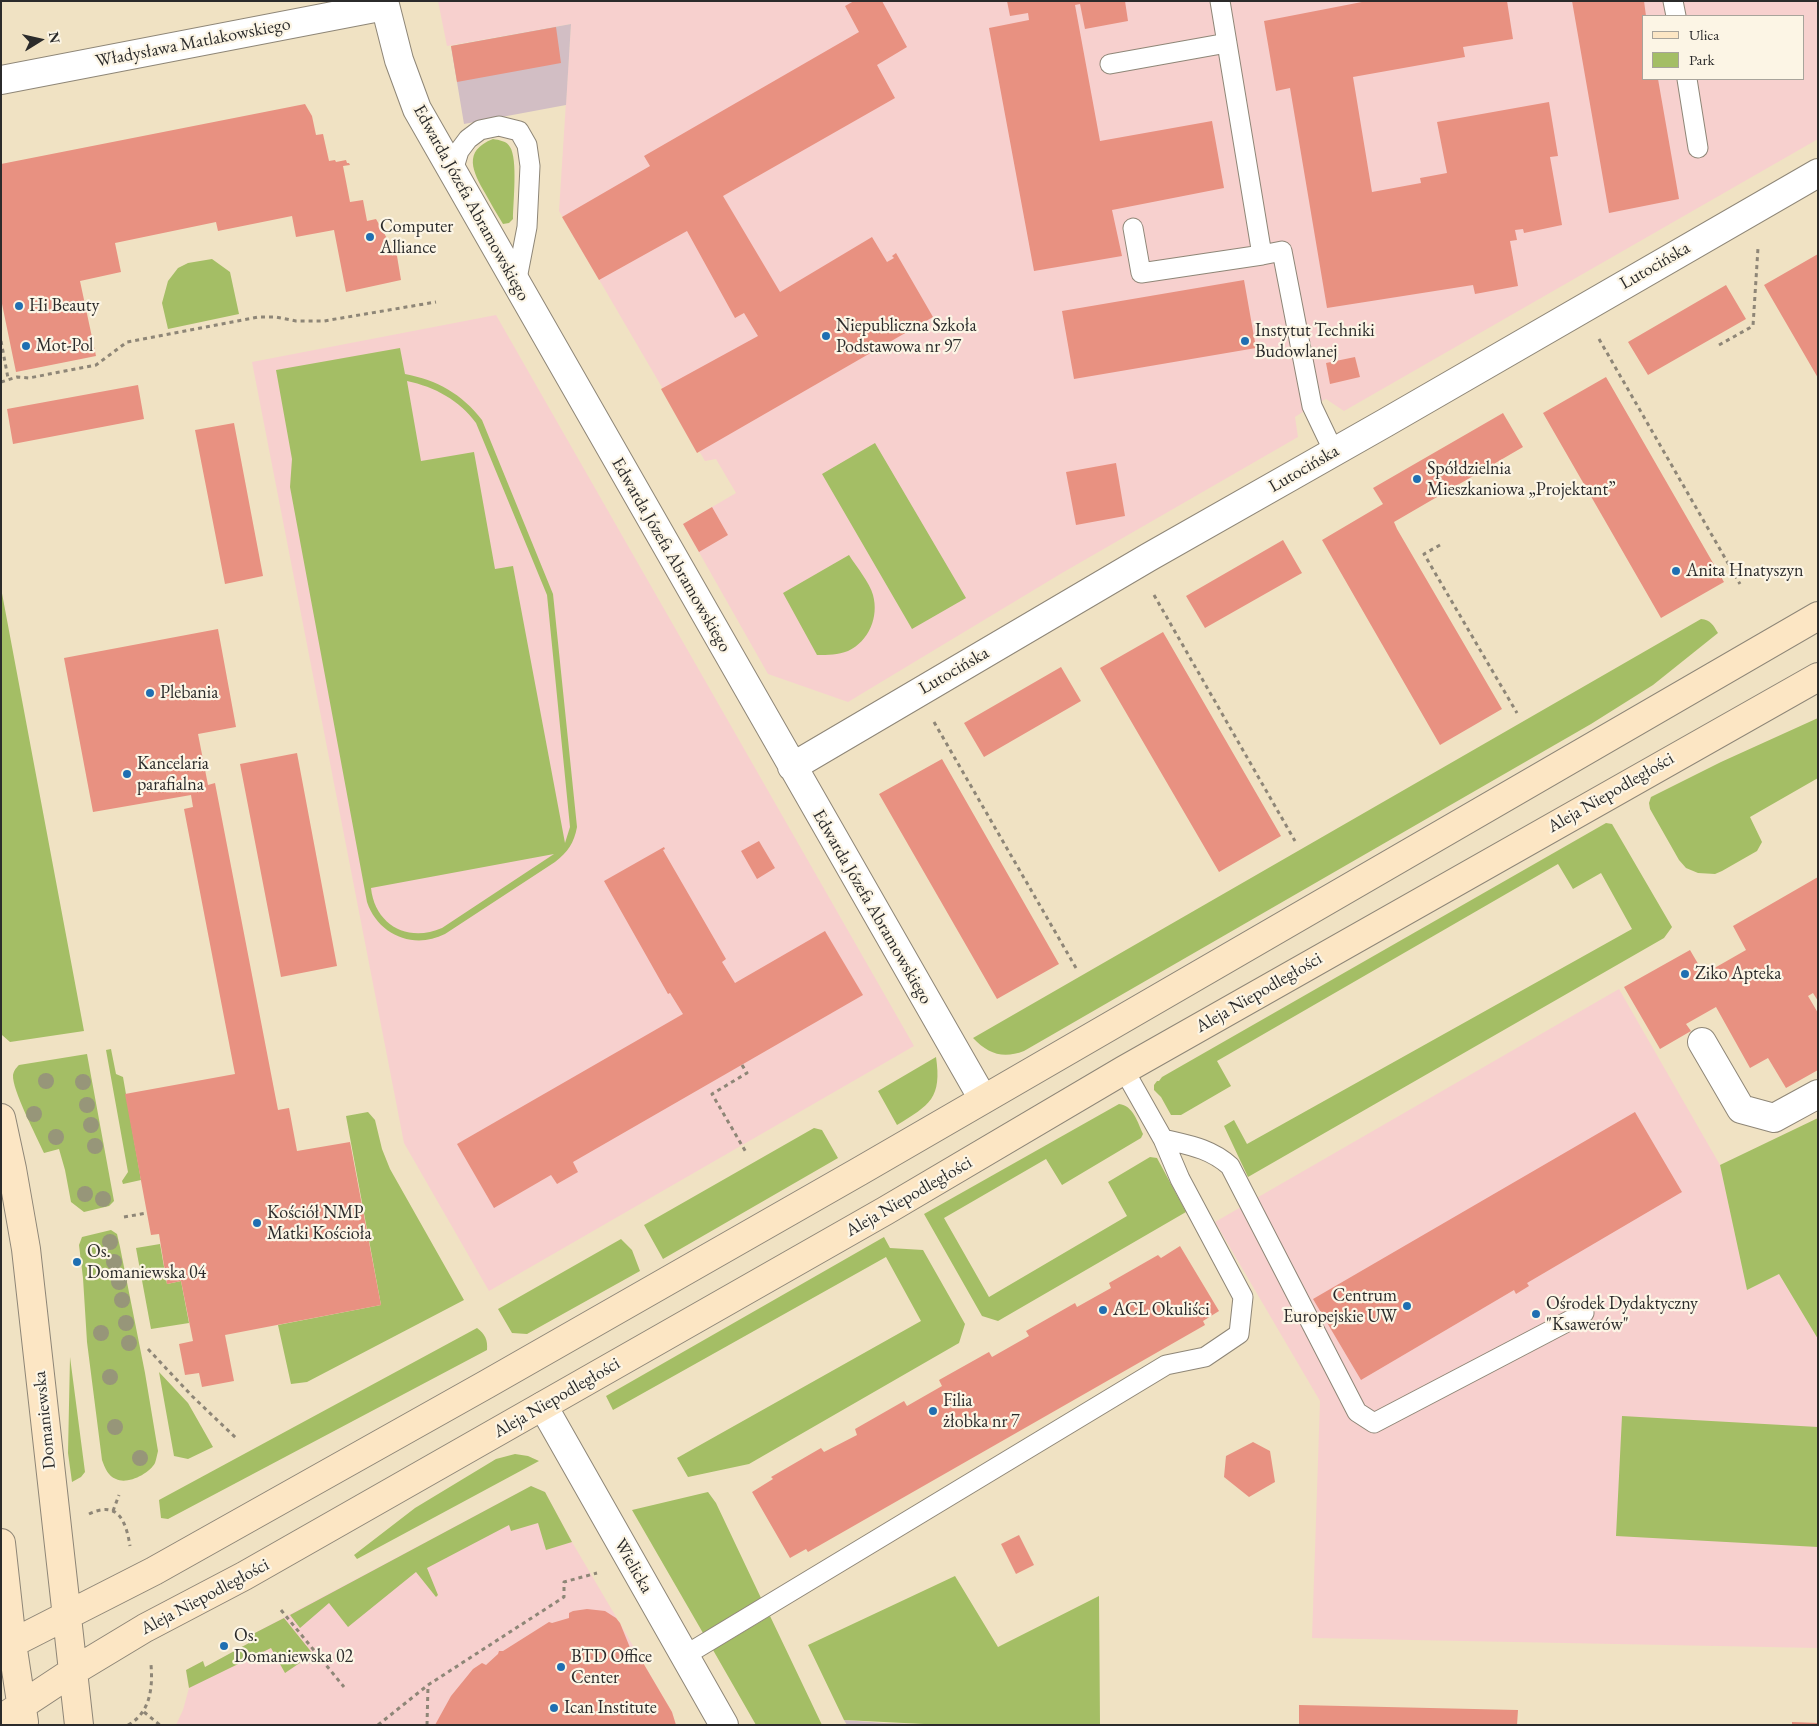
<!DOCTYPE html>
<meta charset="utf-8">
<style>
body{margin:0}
#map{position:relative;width:1819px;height:1726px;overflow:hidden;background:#f0e2c3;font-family:"EB Garamond",serif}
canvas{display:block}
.frame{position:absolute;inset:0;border:2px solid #2b2b2b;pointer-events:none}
.legend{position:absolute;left:1642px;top:15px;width:162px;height:65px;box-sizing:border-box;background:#fcf5e5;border:1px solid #a8a49b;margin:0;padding:6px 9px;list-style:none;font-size:15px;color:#2b2b2b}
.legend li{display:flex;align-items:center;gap:10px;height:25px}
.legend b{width:25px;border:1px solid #a8a49b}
.north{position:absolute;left:15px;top:15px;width:50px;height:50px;-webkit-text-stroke:4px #fcf5e5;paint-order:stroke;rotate:80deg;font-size:14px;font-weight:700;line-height:20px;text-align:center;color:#2b2b2b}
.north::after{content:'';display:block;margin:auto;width:18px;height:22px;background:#2b2b2b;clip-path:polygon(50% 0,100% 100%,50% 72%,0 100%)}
</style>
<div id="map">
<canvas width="1819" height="1726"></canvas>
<div class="frame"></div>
<ul class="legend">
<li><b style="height:6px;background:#fce6c4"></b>Ulica</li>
<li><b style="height:14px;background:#a4be65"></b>Park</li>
</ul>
<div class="north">N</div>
</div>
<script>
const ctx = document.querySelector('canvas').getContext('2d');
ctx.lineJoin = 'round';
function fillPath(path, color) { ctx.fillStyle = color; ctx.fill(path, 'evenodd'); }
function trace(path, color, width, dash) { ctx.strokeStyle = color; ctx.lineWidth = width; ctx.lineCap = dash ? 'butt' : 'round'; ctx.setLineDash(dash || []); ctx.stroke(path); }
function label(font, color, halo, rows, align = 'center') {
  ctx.font = font + ' "EB Garamond",serif'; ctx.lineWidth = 4.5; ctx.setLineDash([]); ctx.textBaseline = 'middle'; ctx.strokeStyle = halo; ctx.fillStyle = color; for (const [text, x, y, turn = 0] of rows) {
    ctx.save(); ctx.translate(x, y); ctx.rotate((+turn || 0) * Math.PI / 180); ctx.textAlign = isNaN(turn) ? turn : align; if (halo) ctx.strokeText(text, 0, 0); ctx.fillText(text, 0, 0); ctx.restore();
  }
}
fillPath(new Path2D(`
 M 438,1 L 1818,1 L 1818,139 L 1344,411 L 1326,399 L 1312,406 L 1295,417 L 1298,437 L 1062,573 L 848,702 L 768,674 L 683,524 L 736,493 L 716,459 L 705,461 L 559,211 L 571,24 L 447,46 ZM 1643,16 L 1803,16 L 1803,79 L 1643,79 Z
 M 496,315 L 914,1046 L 489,1291 L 404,1143 L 252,362 Z
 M 1619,989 L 1720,1165 L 1747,1290 L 1779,1274 L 1818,1339 L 1818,1648 L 1312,1638 L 1320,1401 L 1215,1222 Z
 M 531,1486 L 545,1492 L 572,1542 L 672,1712 L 676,1725 L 176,1725 L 183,1710 L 189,1688 L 186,1670 L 203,1661 L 205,1667 L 249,1643 L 247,1637 Z`), '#f7d0ce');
fillPath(new Path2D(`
 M 571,24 L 566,105 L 464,124 L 451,46 Z
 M 844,1720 L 883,1723 L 944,1725 L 847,1725 Z`), '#d2bec4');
fillPath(new Path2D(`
 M 493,139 C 499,140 507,141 510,147 C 518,159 513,203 513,219 L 509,223 L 503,224 C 497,214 491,204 485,193 C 473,172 462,151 493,139 Z
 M 212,259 L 230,272 L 239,314 L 168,329 L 162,303 L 168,281 L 178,268 L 188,263 Z
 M 400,348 L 405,374 C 437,380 462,394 482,420 L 553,594 L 577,827 C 574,843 568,852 555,862 L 445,934 C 414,950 378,935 367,902 L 290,487 L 292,459 L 276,370 ZM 407,381 C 435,387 459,400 476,423 L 547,595 L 570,827 L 565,843 L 513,566 L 495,569 L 474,452 L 421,461 ZM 554,854 L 442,928 C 408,943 375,925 371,888 Z
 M 875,443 L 966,598 L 912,629 L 822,474 Z
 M 849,555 C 856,566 870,583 873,595 C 879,617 869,641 848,651 C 838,655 828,655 817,655 L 783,593 Z
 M 1,588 L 84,1031 L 10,1042 L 2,1035 L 1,1030 Z
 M 1701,619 C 1711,620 1713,625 1718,633 L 1653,685 L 1591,724 L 1024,1051 C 1003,1059 988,1054 973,1038 Z
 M 1818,718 L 1818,778 L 1750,817 L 1762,842 L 1757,851 L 1722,871 L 1715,874 L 1698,873 L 1686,868 L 1679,860 L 1650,809 L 1649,803 L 1651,797 L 1721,762 Z
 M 1606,823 L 1612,824 L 1672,927 L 1664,938 L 1248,1177 L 1224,1126 L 1234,1120 L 1247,1144 L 1632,929 L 1601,873 L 1573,889 L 1558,864 L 1217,1061 L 1231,1086 L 1181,1115 L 1171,1115 L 1161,1097 L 1154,1090 L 1154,1085 L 1157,1081 L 1159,1081 L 1162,1077 Z
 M 111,1049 L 116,1074 L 123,1077 L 141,1180 L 123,1184 L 122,1181 L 128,1172 L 106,1050 Z
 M 87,1054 L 114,1201 L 109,1206 L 84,1212 L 71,1202 L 65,1170 L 59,1149 L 44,1153 C 37,1137 12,1090 13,1075 C 14,1070 16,1068 19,1065 Z
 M 936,1057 C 942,1098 930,1105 897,1125 L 878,1091 Z
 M 1119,1104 C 1133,1105 1138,1123 1143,1134 L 1141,1138 L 1062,1185 L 1046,1159 L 944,1218 L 989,1297 L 1127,1216 L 1108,1182 L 1150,1157 L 1157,1158 L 1186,1212 L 998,1321 L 982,1316 L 924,1214 Z
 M 368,1112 L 375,1120 L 382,1149 L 390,1169 L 464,1300 L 307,1382 L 291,1384 L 278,1325 L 381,1305 L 346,1116 Z
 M 1818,1118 L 1818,1339 L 1779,1274 L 1747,1290 L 1720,1165 Z
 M 814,1128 L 822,1130 L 838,1158 L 663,1259 L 644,1225 Z
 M 111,1230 L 117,1234 L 120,1247 L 145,1373 L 158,1451 C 157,1455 156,1460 155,1463 C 149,1474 127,1485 116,1479 C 108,1476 105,1468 102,1460 L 87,1342 L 83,1278 L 79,1245 L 82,1237 Z
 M 884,1237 L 890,1248 L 923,1250 L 965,1324 L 959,1343 L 749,1464 L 688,1477 L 677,1458 L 921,1321 L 886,1257 L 613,1410 L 606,1396 Z
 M 621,1239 L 632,1250 L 640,1271 L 527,1334 L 512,1333 L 498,1309 Z
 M 160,1244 L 167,1284 L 181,1281 L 189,1323 L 151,1329 L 136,1248 Z
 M 477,1328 C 485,1334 488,1340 487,1350 L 168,1519 L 161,1518 L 159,1500 Z
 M 70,1357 L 85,1472 L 81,1477 L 72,1482 L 68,1453 Z
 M 159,1372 L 188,1403 L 213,1447 L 188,1459 L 174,1456 Z
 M 1622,1416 L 1818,1427 L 1818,1547 L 1616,1536 Z
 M 515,1454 L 528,1456 L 539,1461 L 357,1559 L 354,1555 L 415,1508 L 496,1459 Z
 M 531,1486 L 545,1492 L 572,1542 L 546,1550 L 538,1523 L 511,1531 L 509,1525 L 427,1568 L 438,1595 L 436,1597 L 416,1572 L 348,1627 L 329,1603 L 300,1628 L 290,1615 Z
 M 708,1492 L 716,1503 L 761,1598 L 703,1633 L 632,1510 Z
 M 955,1576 L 998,1647 L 1099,1596 L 1100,1725 L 944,1725 L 844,1720 L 808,1645 Z
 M 770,1616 L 822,1725 L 756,1725 L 713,1650 Z
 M 284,1618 L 313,1654 L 285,1673 L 271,1648 L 189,1688 L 186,1670 L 203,1661 L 205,1667 L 249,1643 L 247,1637 Z`), '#a4be65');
fillPath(new Path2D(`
 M 854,1 L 882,1 L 907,47 L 877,65 L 895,98 L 723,196 L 780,292 L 872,237 L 887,262 L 894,258 L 892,256 L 896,253 L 933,317 L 697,453 L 661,389 L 758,336 L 744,313 L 735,318 L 687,231 L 599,280 L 562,217 L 650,166 L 644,156 L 859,32 L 845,6 Z
 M 1007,1 L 1125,1 L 1128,21 L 1085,29 L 1080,4 L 1075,5 L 1100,141 L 1212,121 L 1224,188 L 1112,210 L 1122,256 L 1034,271 L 989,28 L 1029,20 L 1028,13 L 1010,16 Z
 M 1367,1 L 1507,1 L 1513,39 L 1463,47 L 1465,57 L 1353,77 L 1372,192 L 1421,183 L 1420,178 L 1447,173 L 1437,122 L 1549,102 L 1558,156 L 1550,157 L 1562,225 L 1524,233 L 1523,229 L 1515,230 L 1517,240 L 1510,241 L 1518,286 L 1475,294 L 1473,285 L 1327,308 L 1290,88 L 1276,91 L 1264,21 Z
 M 1572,1 L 1644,1 L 1646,16 L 1643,16 L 1643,79 L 1658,79 L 1679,199 L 1609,213 Z
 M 556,27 L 561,63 L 457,82 L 451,46 Z
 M 305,104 L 312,116 L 316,135 L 323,134 L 329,161 L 335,160 L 336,162 L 346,160 L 347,163 L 349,163 L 350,165 L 343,166 L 350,202 L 363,200 L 367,221 L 376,219 L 397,256 L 401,280 L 346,292 L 334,230 L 296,237 L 292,216 L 218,231 L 216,222 L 115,243 L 121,272 L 80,281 L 96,356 L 16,372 L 1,299 L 1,164 Z
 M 1818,254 L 1818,378 L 1764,285 Z
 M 1244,280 L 1256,348 L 1074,379 L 1062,311 Z
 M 1726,285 L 1746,319 L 1648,375 L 1628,342 Z
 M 1355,357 L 1360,377 L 1330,384 L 1326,363 Z
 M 1606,377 L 1724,582 L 1661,618 L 1543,413 Z
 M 138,385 L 144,419 L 13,444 L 7,409 Z
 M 1503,413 L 1523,447 L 1394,522 L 1397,529 L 1502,709 L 1440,745 L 1322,540 L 1383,504 L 1373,488 Z
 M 234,423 L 263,576 L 225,584 L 195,430 Z
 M 1116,463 L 1125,516 L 1076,525 L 1066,472 Z
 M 712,507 L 728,535 L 699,552 L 683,524 Z
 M 1283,540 L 1302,573 L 1205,628 L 1186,596 Z
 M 218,629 L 236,727 L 198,734 L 208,785 L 215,783 L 278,1110 L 289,1108 L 297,1151 L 350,1142 L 381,1305 L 225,1335 L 234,1381 L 202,1387 L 199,1373 L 185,1375 L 179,1344 L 193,1341 L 181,1281 L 167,1284 L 159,1234 L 151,1235 L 125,1094 L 235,1074 L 184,809 L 193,807 L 191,795 L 93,812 L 64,658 Z
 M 1163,632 L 1281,836 L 1219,872 L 1100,668 Z
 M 1061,667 L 1081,701 L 984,757 L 964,723 Z
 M 297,753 L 337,966 L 281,977 L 240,764 Z
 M 942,759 L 1059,964 L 997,999 L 879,794 Z
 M 759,841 L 775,868 L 757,879 L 741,851 Z
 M 664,847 L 665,849 L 663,850 L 726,959 L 722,962 L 735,983 L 825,931 L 863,995 L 573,1162 L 578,1172 L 557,1184 L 551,1175 L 494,1208 L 457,1144 L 683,1014 L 670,993 L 668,994 L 604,881 Z
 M 1818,877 L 1818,1001 L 1813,993 L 1808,996 L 1818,1013 L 1818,1070 L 1786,1088 L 1768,1058 L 1750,1068 L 1716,1007 L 1686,1024 L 1691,1031 L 1660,1049 L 1624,987 L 1690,950 L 1704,974 L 1746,950 L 1733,926 Z
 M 1635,1112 L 1682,1192 L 1527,1283 L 1529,1286 L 1516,1294 L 1514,1290 L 1361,1380 L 1313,1299 Z
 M 1180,1246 L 1219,1311 L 1203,1321 L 1205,1325 L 808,1552 L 806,1549 L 790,1558 L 752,1492 L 773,1479 L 771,1477 L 821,1448 L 824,1452 L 857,1435 L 855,1429 L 904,1401 L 907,1406 L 942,1386 L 939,1380 L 989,1352 L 992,1357 L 1029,1336 L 1026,1331 L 1075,1303 L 1077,1307 L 1111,1288 L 1109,1283 L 1158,1255 L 1161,1258 Z
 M 1253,1442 L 1270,1451 L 1275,1482 L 1249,1497 L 1224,1477 L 1226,1456 Z
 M 1019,1535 L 1034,1565 L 1016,1574 L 1001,1544 Z
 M 587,1609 L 605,1611 L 616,1618 L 620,1623 L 633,1655 L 638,1663 L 642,1661 L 672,1712 L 676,1725 L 435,1725 L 451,1696 L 473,1669 L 482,1663 L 486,1665 L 498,1654 L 499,1651 L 503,1651 L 549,1622 L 552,1623 L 569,1618 L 569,1613 L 573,1611 Z
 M 1299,1705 L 1518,1710 L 1517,1725 L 1299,1725 Z
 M 1792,1722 L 1818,1723 L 1818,1725 L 1792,1725 Z`), '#e89181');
const lane = new Path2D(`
 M 1220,1 L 1262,255 L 1282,251 L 1312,406 L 1334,452
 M 1673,1 L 1676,16
 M 1110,64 L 1227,43
 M 1687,79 L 1698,148
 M 452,174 L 459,151 L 468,139 L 480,130 L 499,126 L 519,131 L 527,145 L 530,166 L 527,227 L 516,284
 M 1133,228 L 1141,273 L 1262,255
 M 1163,1139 C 1188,1145 1210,1148 1230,1166 L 1357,1412 L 1374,1423 L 1584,1313
 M 684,1656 L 1166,1365 L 1205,1357 L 1239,1334 L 1243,1297 L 1180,1179 L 1163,1139 L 1124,1070`);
const street = new Path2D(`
 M 384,1 L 399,60 L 417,109 L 983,1099
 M 1,80 L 385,6
 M 792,767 L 1149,557 L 1385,423 L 1818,173
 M 1702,1042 L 1741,1109 L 1774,1118 L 1818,1094
 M 543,1406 L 724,1725`);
const secondary = new Path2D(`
 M 1,1118 L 12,1169 L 26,1249 L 79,1725
 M 1,1543 L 12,1643 L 24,1722
 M 1,1649 L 154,1571 L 487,1384 L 860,1171 L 1818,616
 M 1,1719 L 72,1672 L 145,1628 L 244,1576 L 885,1211 L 1124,1070 L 1818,677`);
trace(lane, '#8e8677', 21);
trace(street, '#8e8677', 30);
trace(secondary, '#8e8677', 30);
trace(new Path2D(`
 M 1599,339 L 1740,584
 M 1,341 L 8,378
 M 1719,345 L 1753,326 L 1758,248
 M 1,382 L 17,377 L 29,378 L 96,365 L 127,342 L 258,317 L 276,317 L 296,321 L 324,321 L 436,302
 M 1440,545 L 1424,554 L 1517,713
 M 1154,595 L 1295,841
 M 934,722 L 1076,968
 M 742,1065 L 747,1073 L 712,1094 L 747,1154
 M 124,1217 L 147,1213
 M 148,1349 L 192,1396 L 237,1439
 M 113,1511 L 119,1495
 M 89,1514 C 118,1500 126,1521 130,1546
 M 281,1610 L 344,1687
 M 144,1712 L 160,1725
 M 128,1725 C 150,1713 153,1688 151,1665
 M 378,1725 L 428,1685 L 564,1597 L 564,1582 L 597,1573
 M 427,1725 L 428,1686`), '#8e8677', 3, [4, 4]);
trace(lane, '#fff', 19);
trace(street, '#fff', 28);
trace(secondary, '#fce6c4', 28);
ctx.fillStyle = '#979679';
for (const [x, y] of [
 [46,1081],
 [83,1082],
 [87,1105],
 [34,1114],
 [91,1125],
 [56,1137],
 [95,1146],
 [85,1194],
 [103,1199],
 [110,1242],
 [114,1262],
 [119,1282],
 [122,1300],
 [126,1323],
 [101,1333],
 [129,1343],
 [110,1377],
 [115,1427],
 [140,1458]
]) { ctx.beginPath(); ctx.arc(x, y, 8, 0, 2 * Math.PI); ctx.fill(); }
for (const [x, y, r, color] of [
 [370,237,5,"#1f6fb2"],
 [19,306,5,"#1f6fb2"],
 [826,336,5,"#1f6fb2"],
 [1245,341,5,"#1f6fb2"],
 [26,346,5,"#1f6fb2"],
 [1417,479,5,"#1f6fb2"],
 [1676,571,5,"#1f6fb2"],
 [150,693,5,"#1f6fb2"],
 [127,774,5,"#1f6fb2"],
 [1685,974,5,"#1f6fb2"],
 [257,1223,5,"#1f6fb2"],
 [77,1262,5,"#1f6fb2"],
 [1407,1306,5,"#1f6fb2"],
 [1103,1310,5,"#1f6fb2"],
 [1536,1314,5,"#1f6fb2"],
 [933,1411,5,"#1f6fb2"],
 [224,1646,5,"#1f6fb2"],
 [561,1667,5,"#1f6fb2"],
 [554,1708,5,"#1f6fb2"]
]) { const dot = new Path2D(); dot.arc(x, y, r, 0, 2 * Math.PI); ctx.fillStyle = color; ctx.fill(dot); trace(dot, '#fcf5e5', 2); }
label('18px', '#2b2b2b', '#fcf5e5', [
 ["Władysława Matlakowskiego",193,43,-11],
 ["Edwarda Józefa Abramowskiego",471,203,61],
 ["Lutocińska",1655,266,-30],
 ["Lutocińska",1304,469,-30],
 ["Edwarda Józefa Abramowskiego",671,555,60],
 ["Lutocińska",954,671,-30],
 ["Aleja Niepodległości",1611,793,-30],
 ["Edwarda Józefa Abramowskiego",872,907,60],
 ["Aleja Niepodległości",1259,993,-30],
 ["Aleja Niepodległości",909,1197,-30],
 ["Aleja Niepodległości",557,1398,-30],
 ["Domaniewska",45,1420,-96],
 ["Wielicka",633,1566,60],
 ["Aleja Niepodległości",205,1597,-28]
]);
label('18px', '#2b2b2b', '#fcf5e5', [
 ["Computer",380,227],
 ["Alliance",380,248],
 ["Hi Beauty",29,306],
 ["Niepubliczna Szkoła",836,326],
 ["Podstawowa nr 97",836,347],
 ["Instytut Techniki",1255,331],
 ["Budowlanej",1255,352],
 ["Mot-Pol",36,346],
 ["Spółdzielnia",1427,469],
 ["Mieszkaniowa „Projektant”",1427,490],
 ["Anita Hnatyszyn",1686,571],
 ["Plebania",160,693],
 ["Kancelaria",137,764],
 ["parafialna",137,785],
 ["Ziko Apteka",1695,974],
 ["Kościół NMP",267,1213],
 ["Matki Kościoła",267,1234],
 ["Os.",87,1252],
 ["Domaniewska 04",87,1273],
 ["Centrum",1397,1296,"right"],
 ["Europejskie UW",1397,1317,"right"],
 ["Ośrodek Dydaktyczny",1546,1304],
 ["\"Ksawerów\"",1546,1325],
 ["ACL Okuliści",1113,1310],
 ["Filia",943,1401],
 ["żłobka nr 7",943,1422],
 ["Os.",234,1636],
 ["Domaniewska 02",234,1657],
 ["BTD Office",571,1657],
 ["Center",571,1678],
 ["Ican Institute",564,1708]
], 'left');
</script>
